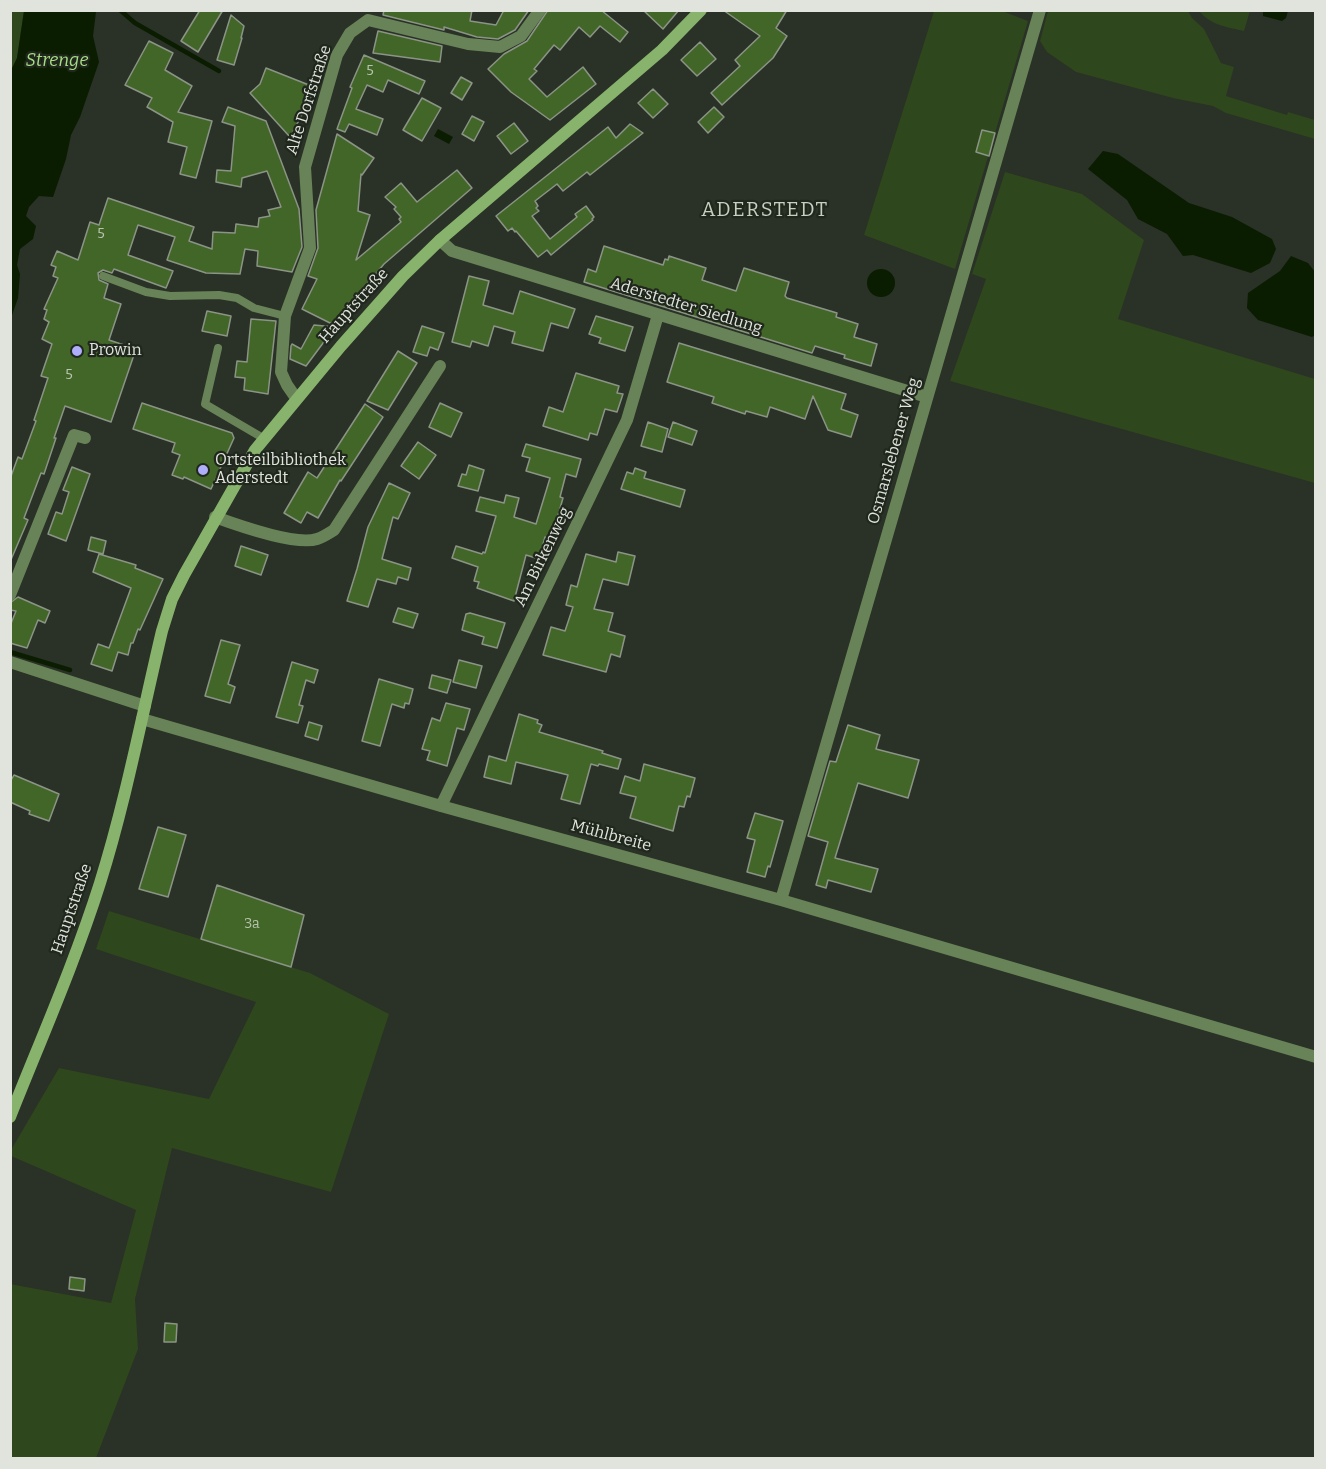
<!DOCTYPE html>
<meta charset="utf-8">
<style>
body{margin:0}
#map{position:relative;width:1326px;height:1469px;overflow:hidden;background:#2a3126;font-family:Bitter,serif}
canvas{display:block}
.frame{position:absolute;inset:0;border:12px solid #e0e4dd;pointer-events:none}
</style>
<div id="map">
<canvas width="1326" height="1469"></canvas>
<div class="frame"></div>
</div>
<script>
const ctx = document.querySelector('canvas').getContext('2d');
ctx.lineJoin = 'round';
function fillPath(path, color) { ctx.fillStyle = color; ctx.fill(path, 'evenodd'); }
function trace(path, color, width, dash) { ctx.strokeStyle = color; ctx.lineWidth = width; ctx.lineCap = dash ? 'butt' : 'round'; ctx.setLineDash(dash || []); ctx.stroke(path); }
function label(font, color, halo, rows, align = 'center') {
  ctx.font = font + ' Bitter,serif'; ctx.lineWidth = 4.5; ctx.setLineDash([]); ctx.textBaseline = 'middle'; ctx.strokeStyle = halo; ctx.fillStyle = color; for (const [text, x, y, turn = 0] of rows) {
    ctx.save(); ctx.translate(x, y); ctx.rotate((+turn || 0) * Math.PI / 180); ctx.textAlign = isNaN(turn) ? turn : align; if (halo) ctx.strokeText(text, 0, 0); ctx.fillText(text, 0, 0); ctx.restore();
  }
}
fillPath(new Path2D(`
 M 11,11 L 24,11 L 17,58 L 11,72 Z
 M 934,11 L 1002,11 L 1028,21 L 955,269 L 864,235 Z
 M 1048,11 L 1188,11 L 1192,18 L 1204,29 L 1221,63 L 1234,67 L 1226,96 L 1287,115 L 1288,112 L 1315,120 L 1315,139 L 1226,113 L 1213,106 L 1173,98 L 1076,72 L 1047,52 L 1040,41 Z
 M 1199,11 L 1250,11 L 1244,31 C 1226,27 1211,25 1199,11 Z
 M 1005,172 L 1082,194 L 1144,240 L 1118,319 L 1315,379 L 1315,483 L 950,381 L 986,279 L 972,274 Z
 M 109,911 L 310,973 L 389,1014 L 331,1192 L 172,1148 L 135,1299 L 138,1349 L 96,1458 L 11,1458 L 10,1284 L 111,1303 L 136,1210 L 11,1156 L 11,1150 L 59,1068 L 209,1099 L 256,1002 L 96,949 Z`), '#2e471d');
fillPath(new Path2D(`
 M 24,11 L 98,11 L 96,12 L 93,36 L 99,62 L 80,117 L 71,135 L 66,159 L 53,197 L 39,196 L 29,207 L 26,216 L 36,226 L 33,239 L 20,249 L 17,265 L 20,274 L 18,298 L 11,318 L 10,72 L 17,58 Z
 M 1263,11 L 1263,10 L 1288,11 L 1286,18 L 1282,21 L 1263,16 Z
 M 438,129 L 453,137 L 449,144 L 434,136 Z
 M 1103,151 L 1118,154 L 1189,203 L 1232,217 L 1272,239 L 1276,249 L 1270,263 L 1251,273 L 1193,255 L 1183,256 L 1167,234 L 1138,219 L 1127,200 L 1088,169 Z
 M 1291,256 L 1308,263 L 1315,272 L 1315,335 L 1312,337 L 1258,320 L 1247,308 L 1248,293 L 1280,271 Z
 M867 283a14 14 0 1 1 28 0a14 14 0 1 1-28 0Z`), '#0b1d00');
trace(new Path2D(`
 M 120,10 L 135,23 L 219,71
 M 10,652 L 70,670`), '#0b1d00', 4.5);
const building = new Path2D(`
 M 200,10 L 223,10 L 198,52 L 181,41 Z
 M 384,10 L 472,10 L 470,21 L 496,25 L 504,10 L 529,10 L 515,30 L 498,39 L 477,37 L 444,27 L 444,30 L 383,15 Z
 M 548,10 L 601,10 L 628,32 L 620,42 L 600,26 L 590,37 L 579,27 L 560,50 L 554,45 L 534,69 L 537,71 L 529,79 L 547,97 L 583,67 L 596,84 L 550,120 L 511,92 L 488,69 L 504,54 L 527,41 Z
 M 643,10 L 679,10 L 663,29 Z
 M 723,10 L 787,10 L 776,28 L 787,36 L 773,58 L 722,105 L 711,93 L 740,66 L 735,60 L 760,36 Z
 M 231,15 L 244,26 L 241,38 L 242,38 L 234,65 L 217,60 Z
 M 378,31 L 442,46 L 440,62 L 373,53 Z
 M 149,41 L 173,53 L 165,70 L 192,86 L 178,112 L 212,121 L 196,178 L 180,174 L 187,147 L 168,142 L 173,122 L 147,107 L 152,98 L 125,85 Z
 M 700,42 L 716,59 L 697,76 L 681,60 Z
 M 364,55 L 425,81 L 419,94 L 388,80 L 383,92 L 367,85 L 356,109 L 383,119 L 377,135 L 349,124 L 345,132 L 337,129 L 352,88 L 350,87 Z
 M 266,68 L 314,87 L 309,102 L 290,137 L 250,93 L 260,84 Z
 M 461,77 L 472,83 L 462,100 L 451,93 Z
 M 653,89 L 668,104 L 653,118 L 638,103 Z
 M 422,98 L 441,108 L 422,141 L 403,130 Z
 M 228,107 L 266,121 L 299,209 L 302,247 L 292,272 L 257,266 L 258,251 L 245,249 L 240,274 L 206,273 L 167,260 L 175,237 L 138,225 L 128,255 L 173,271 L 166,288 L 114,269 L 112,273 L 103,270 L 98,273 L 99,280 L 108,284 L 104,298 L 121,304 L 109,340 L 136,349 L 111,422 L 65,406 L 54,438 L 56,438 L 44,474 L 41,473 L 24,518 L 28,520 L 10,562 L 10,479 L 18,457 L 22,459 L 36,421 L 34,420 L 48,378 L 41,376 L 52,344 L 42,339 L 49,322 L 44,319 L 47,310 L 44,309 L 58,278 L 53,276 L 56,267 L 51,265 L 57,251 L 78,260 L 90,222 L 99,225 L 108,198 L 194,227 L 189,241 L 212,249 L 213,232 L 235,233 L 236,224 L 258,227 L 259,218 L 270,216 L 268,210 L 281,207 L 267,171 L 242,178 L 241,187 L 216,182 L 217,170 L 231,171 L 235,126 L 222,122 Z
 M 714,107 L 724,117 L 708,133 L 698,122 Z
 M 472,116 L 484,122 L 474,141 L 462,134 Z
 M 514,123 L 528,141 L 511,154 L 497,136 Z
 M 630,124 L 643,133 L 590,175 L 587,172 L 563,191 L 557,184 L 535,201 L 538,206 L 536,208 L 539,211 L 532,216 L 550,239 L 577,217 L 575,214 L 586,206 L 594,217 L 592,219 L 593,220 L 551,255 L 547,250 L 538,257 L 516,231 L 515,232 L 512,228 L 508,231 L 496,216 L 608,127 L 616,138 Z
 M 982,130 L 995,133 L 989,156 L 976,152 Z
 M 337,134 L 374,158 L 362,175 L 361,174 L 358,211 L 370,215 L 356,260 L 401,222 L 399,219 L 401,217 L 394,209 L 396,207 L 385,197 L 401,183 L 417,202 L 457,170 L 472,188 L 384,264 L 359,294 L 336,326 L 302,309 L 317,279 L 308,276 L 318,248 L 316,210 Z
 M 604,246 L 663,265 L 665,259 L 668,260 L 669,256 L 706,268 L 702,280 L 736,291 L 744,268 L 789,282 L 785,296 L 787,298 L 837,313 L 836,317 L 858,324 L 854,337 L 877,344 L 871,366 L 844,358 L 845,355 L 815,346 L 812,353 L 584,282 L 588,269 L 596,272 Z
 M 469,276 L 489,281 L 483,305 L 513,314 L 520,291 L 575,309 L 568,328 L 551,323 L 543,351 L 512,343 L 515,332 L 494,326 L 488,346 L 472,341 L 470,347 L 452,342 Z
 M 207,311 L 231,316 L 227,336 L 202,331 Z
 M 596,316 L 633,327 L 625,351 L 599,343 L 601,338 L 589,334 Z
 M 251,319 L 276,321 L 268,394 L 244,390 L 245,378 L 235,377 L 237,361 L 247,362 Z
 M 314,325 L 335,327 L 306,366 L 290,359 L 291,346 L 292,344 L 301,349 Z
 M 422,326 L 444,333 L 438,350 L 430,347 L 427,356 L 413,352 Z
 M 679,343 L 846,394 L 841,409 L 858,415 L 851,437 L 828,430 L 813,396 L 805,419 L 770,407 L 767,417 L 746,411 L 745,414 L 712,403 L 714,397 L 667,382 Z
 M 398,351 L 417,363 L 388,410 L 367,401 Z
 M 576,373 L 619,386 L 617,393 L 623,394 L 617,412 L 605,409 L 597,435 L 590,433 L 588,440 L 543,426 L 549,407 L 563,412 Z
 M 142,403 L 232,433 L 234,438 L 211,489 L 184,477 L 183,479 L 172,475 L 180,455 L 172,452 L 175,443 L 133,429 Z
 M 440,403 L 462,413 L 451,437 L 429,427 Z
 M 365,404 L 383,417 L 341,481 L 340,480 L 318,518 L 307,512 L 301,523 L 284,513 L 308,472 L 317,478 Z
 M 648,422 L 668,429 L 662,452 L 641,446 Z
 M 673,422 L 697,431 L 692,445 L 668,437 Z
 M 418,442 L 436,455 L 419,479 L 401,466 Z
 M 526,444 L 581,459 L 576,477 L 566,474 L 560,497 L 563,498 L 555,526 L 561,528 L 557,541 L 545,537 L 539,559 L 526,555 L 514,601 L 477,588 L 479,582 L 474,581 L 478,567 L 452,558 L 456,546 L 482,554 L 483,552 L 485,553 L 496,516 L 476,511 L 480,497 L 504,503 L 506,495 L 519,498 L 514,517 L 536,524 L 550,478 L 526,471 L 530,458 L 522,456 Z
 M 469,465 L 484,470 L 478,491 L 458,486 L 462,474 L 466,475 Z
 M 72,467 L 90,474 L 66,541 L 48,534 L 56,512 L 62,514 L 69,492 L 63,490 Z
 M 635,468 L 646,472 L 644,478 L 685,490 L 680,507 L 621,489 L 627,472 L 633,474 Z
 M 389,483 L 410,493 L 398,519 L 393,517 L 382,559 L 411,568 L 408,580 L 398,577 L 396,584 L 377,579 L 368,607 L 347,601 L 357,569 L 368,527 Z
 M 91,537 L 106,541 L 103,554 L 88,550 Z
 M 241,546 L 268,555 L 261,575 L 235,566 Z
 M 618,552 L 635,556 L 628,585 L 603,579 L 594,609 L 613,613 L 608,631 L 625,636 L 620,657 L 611,654 L 606,672 L 543,655 L 551,627 L 565,631 L 573,607 L 566,605 L 571,585 L 577,587 L 586,554 L 616,562 Z
 M 99,554 L 136,565 L 135,568 L 163,579 L 140,630 L 138,629 L 133,643 L 131,643 L 128,655 L 118,652 L 112,671 L 91,664 L 98,644 L 109,648 L 131,588 L 93,572 Z
 M 18,597 L 50,611 L 45,623 L 38,620 L 27,648 L 10,643 L 10,626 L 16,611 L 10,610 L 10,603 Z
 M 398,608 L 418,614 L 413,628 L 393,622 Z
 M 470,613 L 505,623 L 497,648 L 482,644 L 484,637 L 462,630 L 466,614 Z
 M 221,640 L 240,645 L 228,684 L 235,687 L 230,703 L 205,696 Z
 M 459,660 L 482,666 L 476,688 L 453,682 Z
 M 292,662 L 318,670 L 314,683 L 306,680 L 299,705 L 303,706 L 298,723 L 276,717 Z
 M 432,675 L 451,680 L 447,693 L 429,688 Z
 M 379,679 L 413,689 L 409,704 L 405,703 L 404,708 L 392,704 L 380,746 L 362,741 Z
 M 446,703 L 470,709 L 464,730 L 457,728 L 447,766 L 427,760 L 430,751 L 422,749 L 432,718 L 440,721 Z
 M 519,714 L 538,720 L 537,723 L 542,725 L 539,732 L 603,751 L 602,753 L 621,759 L 618,769 L 599,764 L 598,766 L 591,764 L 580,804 L 561,799 L 568,775 L 516,762 L 511,784 L 484,777 L 489,756 L 506,761 Z
 M 309,722 L 322,726 L 318,740 L 305,736 Z
 M 848,725 L 880,735 L 876,749 L 919,760 L 908,798 L 858,783 L 835,858 L 878,869 L 871,892 L 828,880 L 826,888 L 816,885 L 828,842 L 808,836 L 830,761 L 836,762 Z
 M 644,764 L 695,778 L 690,797 L 687,796 L 684,807 L 679,806 L 673,831 L 630,818 L 636,797 L 620,793 L 625,776 L 640,781 Z
 M 14,775 L 59,794 L 49,821 L 29,814 L 30,811 L 10,802 L 10,782 Z
 M 755,813 L 783,821 L 770,867 L 768,866 L 765,877 L 747,872 L 755,840 L 747,838 Z
 M 158,827 L 186,835 L 168,897 L 139,889 Z
 M 217,885 L 304,915 L 291,967 L 201,939 Z
 M 70,1277 L 85,1279 L 84,1291 L 69,1289 Z
 M 165,1323 L 177,1324 L 176,1342 L 164,1342 Z`);
fillPath(building, '#426628');
trace(building, '#8b9486', 1.5);
trace(new Path2D(`
 M 103,276 L 146,292 L 170,296 L 219,295 L 237,298 L 254,308 L 285,316
 M 218,348 L 205,404 L 263,438`), '#688357', 8);
trace(new Path2D(`
 M 440,240 L 452,251 L 927,397
 M 296,398 L 287,385 L 281,372 L 285,316 L 310,248 L 305,167 L 337,55 L 350,33 L 368,20 L 468,44 L 500,47 L 521,36 L 540,10
 M 215,517 C 237,525 296,546 317,539 C 323,537 329,533 334,530 L 440,366
 M 10,595 L 74,435 L 85,438
 M 10,662 L 145,706
 M 142,719 L 441,806 L 781,900 L 1316,1057
 M 441,806 L 627,420 L 658,315
 M 781,900 L 1040,10`), '#688357', 12);
trace(new Path2D(`
 M 10,1117 C 41,1039 75,962 100,883 C 126,800 142,715 162,631 L 172,599 L 184,575 L 255,450 L 341,346 L 403,276 L 440,240 L 662,50 L 701,10`), '#87b36c', 12);
for (const [x, y, r, color] of [
 [77,351,6,"#afaefa"],
 [203,470,6,"#afaefa"]
]) { const dot = new Path2D(); dot.arc(x, y, r, 0, 2 * Math.PI); ctx.fillStyle = color; ctx.fill(dot); trace(dot, '#20271c', 2); }
label('14px', '#b8c4b0', null, [
 ["5",370,71],
 ["5",101,234],
 ["5",69,375],
 ["3a",252,924]
]);
label('16px', '#e0e4dd', '#20271c', [
 ["Alte Dorfstraße",309,100,-72],
 ["Hauptstraße",354,306,-48],
 ["Aderstedter Siedlung",686,306,17],
 ["Osmarslebener Weg",894,451,-74],
 ["Am Birkenweg",543,557,-64],
 ["Mühlbreite",611,836,15],
 ["Hauptstraße",72,909,-71]
]);
label('16px', '#e0e4dd', '#20271c', [
 ["Prowin",89,351],
 ["Ortsteilbibliothek",215,461],
 ["Aderstedt",215,479]
], 'left');
label('italic 18px', '#a7dd85', '#20271c', [
 ["Strenge",57,61]
]);
ctx.letterSpacing = '1.5px';
label('20px', '#c6cfc0', '#20271c', [
 ["ADERSTEDT",765,210]
]);
ctx.letterSpacing = '0px';
</script>
